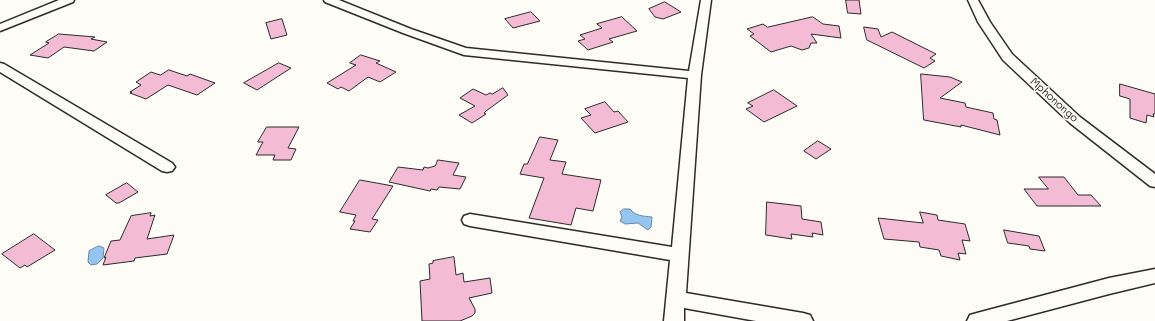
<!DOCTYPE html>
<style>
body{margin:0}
canvas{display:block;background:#fdfcf7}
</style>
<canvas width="1155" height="321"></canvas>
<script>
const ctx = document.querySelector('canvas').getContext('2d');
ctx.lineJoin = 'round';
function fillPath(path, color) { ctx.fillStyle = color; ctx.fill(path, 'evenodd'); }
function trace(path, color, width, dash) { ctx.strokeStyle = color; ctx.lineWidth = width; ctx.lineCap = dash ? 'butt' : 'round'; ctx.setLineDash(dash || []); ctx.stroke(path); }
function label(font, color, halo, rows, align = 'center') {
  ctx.font = font + ' Mali,sans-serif'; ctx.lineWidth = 3; ctx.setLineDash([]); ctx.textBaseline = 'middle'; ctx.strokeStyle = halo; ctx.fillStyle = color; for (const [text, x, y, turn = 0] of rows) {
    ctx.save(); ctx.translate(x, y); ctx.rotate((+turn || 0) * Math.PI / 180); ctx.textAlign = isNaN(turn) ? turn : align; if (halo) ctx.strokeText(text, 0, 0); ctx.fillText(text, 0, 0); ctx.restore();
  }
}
const water = new Path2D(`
 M 624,209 L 630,209 C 635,216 643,216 652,217 L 651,227 L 648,230 L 638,223 L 625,224 L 620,221 L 622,217 L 620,212 Z
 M 99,246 L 104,248 L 103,258 L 97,264 L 91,265 L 88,262 L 89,251 Z`);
fillPath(water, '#95c5f1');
trace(water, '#6b87a2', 1);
const building = new Path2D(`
 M 846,0 L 859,0 L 861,14 L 848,13 Z
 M 665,2 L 681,12 L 663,19 L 655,17 L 649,9 Z
 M 531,12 L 540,21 L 513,28 L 505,19 Z
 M 622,17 L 637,31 L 609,39 L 613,42 L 588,50 L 578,41 L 585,39 L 580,35 L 602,28 L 597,24 Z
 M 813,17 L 823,24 L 839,26 L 841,38 L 811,34 L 817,43 L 811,43 L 809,48 L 802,50 L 791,46 L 771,52 L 750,36 L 754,34 L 747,29 L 763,24 L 767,27 Z
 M 282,19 L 287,35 L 271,39 L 266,23 Z
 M 864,27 L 878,29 L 881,37 L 892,32 L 936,54 L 930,58 L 935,61 L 924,68 L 867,40 Z
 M 59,34 L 95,37 L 91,39 L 107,42 L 94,51 L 64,47 L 48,58 L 30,55 L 49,43 L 46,42 Z
 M 361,55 L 380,61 L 376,63 L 396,72 L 380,82 L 368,77 L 349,91 L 341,87 L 338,89 L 327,83 L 356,65 L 350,63 Z
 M 279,63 L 291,68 L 257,90 L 244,83 Z
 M 169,70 L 187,76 L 190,74 L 215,83 L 197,95 L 168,85 L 146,99 L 130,93 L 132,92 L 130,92 L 141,85 L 136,82 L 151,72 L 160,75 Z
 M 921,74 L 950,77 L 962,82 L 940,98 L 965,103 L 966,107 L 993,113 L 994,119 L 997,120 L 1000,135 L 961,125 L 961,127 L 924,120 Z
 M 1120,84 L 1155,94 L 1155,114 L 1153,114 L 1154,117 L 1147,115 L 1146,123 L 1130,118 L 1130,99 L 1120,96 Z
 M 503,88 L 508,95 L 486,111 L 484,113 L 486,114 L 472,123 L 459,115 L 475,106 L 460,98 L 473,89 L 486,95 L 490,93 L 492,94 Z
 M 774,90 L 797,106 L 764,122 L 746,109 L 753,106 L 748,103 Z
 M 605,102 L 614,112 L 618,111 L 628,122 L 595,133 L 581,118 L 591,115 L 585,109 Z
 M 267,127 L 299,127 L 288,148 L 296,149 L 291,160 L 273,160 L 275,155 L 256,155 L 263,142 L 258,142 Z
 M 540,137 L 558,140 L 550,160 L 566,162 L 562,174 L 601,180 L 593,211 L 576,208 L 571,225 L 529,218 L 544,178 L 520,174 L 524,164 L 527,164 Z
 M 818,141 L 831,149 L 816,159 L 804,151 Z
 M 438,160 L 459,163 L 453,175 L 466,177 L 460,189 L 439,187 L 437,190 L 431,189 L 430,191 L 389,182 L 398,167 L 423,170 L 424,167 L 428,168 L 435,166 Z
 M 1039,177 L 1064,177 L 1078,195 L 1091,195 L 1101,206 L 1037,206 L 1024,189 L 1048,189 Z
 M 360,180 L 393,186 L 372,219 L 378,220 L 370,232 L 350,229 L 355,221 L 353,221 L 356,215 L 340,212 Z
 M 127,183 L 138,192 L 119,203 L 116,203 L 106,195 Z
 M 767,202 L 801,206 L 802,219 L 821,222 L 823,235 L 812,233 L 813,237 L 791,234 L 792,239 L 766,235 Z
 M 920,212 L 937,215 L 938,220 L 965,224 L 970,241 L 962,240 L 966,254 L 958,253 L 960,260 L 941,256 L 939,250 L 920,247 L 919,242 L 884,239 L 878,218 L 923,223 Z
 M 151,213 L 150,216 L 155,215 L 147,239 L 174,235 L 167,254 L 135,258 L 134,261 L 103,265 L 106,257 L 104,258 L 111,241 L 120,240 L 131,216 Z
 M 1004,230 L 1039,236 L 1045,251 L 1030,249 L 1029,246 L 1008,243 Z
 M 34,234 L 55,250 L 27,267 L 25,265 L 20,268 L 2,254 Z
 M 454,257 L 456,275 L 463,273 L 464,282 L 490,278 L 492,293 L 469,298 L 475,309 L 475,313 L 472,316 L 460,321 L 422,321 L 420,281 L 430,279 L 429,264 L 433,263 L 433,261 Z`);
fillPath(building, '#f3bcd4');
trace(building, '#2b2b2b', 1);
const street = new Path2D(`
 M 59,0 L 74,0 L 73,2 L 0,31 L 0,24 Z
 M 324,0 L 339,0 L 411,29 L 466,48 L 689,71 L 701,0 L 711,0 L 701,75 L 686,293 L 803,313 L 810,315 L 813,321 L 756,321 L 684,308 L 684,321 L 664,321 L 670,260 L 470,226 L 464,224 L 462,220 L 464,216 L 470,214 L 672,247 L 688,78 L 464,55 L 403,33 L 325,2 Z
 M 968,0 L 978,0 L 990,22 L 1012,54 L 1080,117 L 1155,174 L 1155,187 L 1150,186 L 1070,123 L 1003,60 L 978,22 Z
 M 0,63 L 4,64 L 172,163 L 175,167 L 172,171 L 167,172 L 162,171 L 0,72 Z
 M 1155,269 L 1155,283 L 1109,294 L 1007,321 L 967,321 L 970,315 L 977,313 L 1109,278 Z`);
trace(street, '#2b2b2b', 3);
fillPath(street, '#fdfcf7');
label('11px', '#2b2b2b', '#fdfcf7', [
 ["Mphonongo",1054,100,42]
]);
</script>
